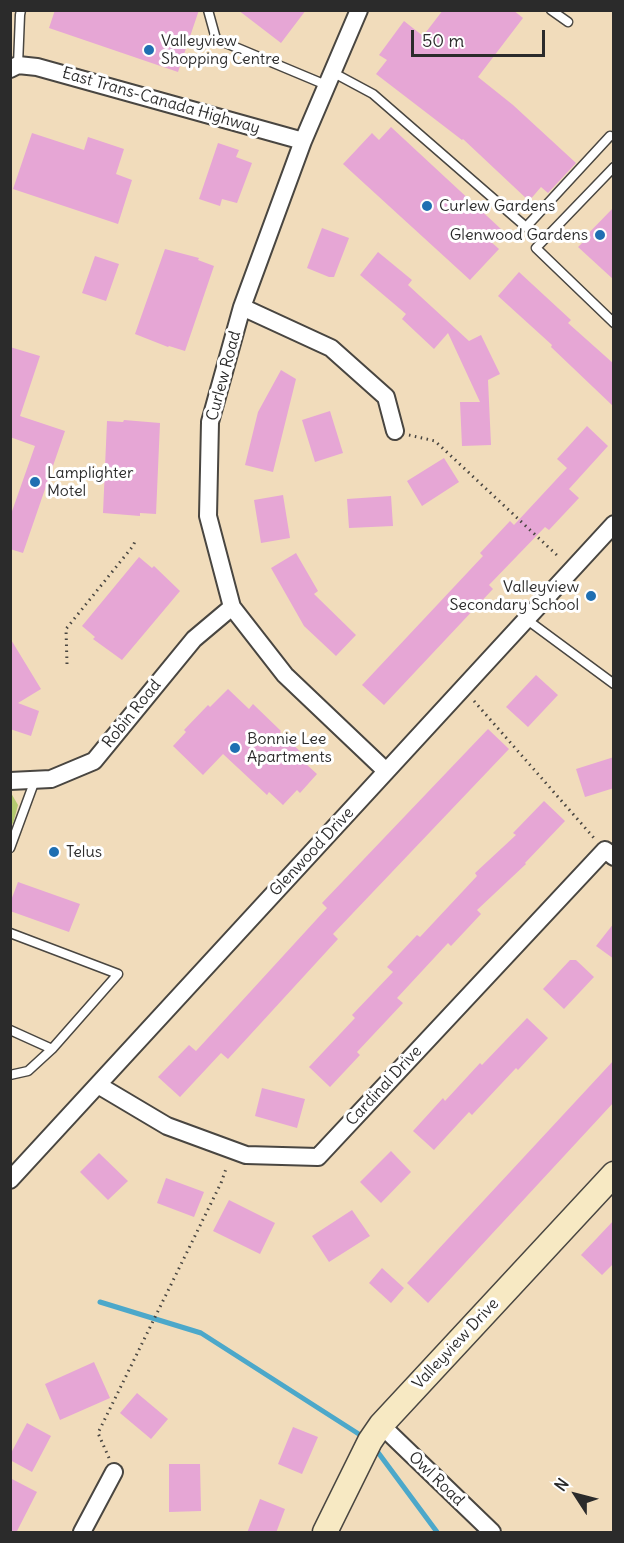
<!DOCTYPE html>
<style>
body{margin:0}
#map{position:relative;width:624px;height:1543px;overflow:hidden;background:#f1dcbb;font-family:Delius,sans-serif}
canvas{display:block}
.frame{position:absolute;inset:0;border:12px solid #2b2b2b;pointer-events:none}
.north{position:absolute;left:546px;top:1465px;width:60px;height:60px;-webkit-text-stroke:4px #fff;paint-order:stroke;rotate:306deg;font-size:16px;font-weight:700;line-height:24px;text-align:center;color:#2b2b2b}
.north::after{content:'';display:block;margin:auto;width:21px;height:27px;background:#2b2b2b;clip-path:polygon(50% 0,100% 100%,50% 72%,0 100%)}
.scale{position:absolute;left:411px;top:30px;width:134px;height:27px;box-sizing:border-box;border:3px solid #2b2b2b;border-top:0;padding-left:8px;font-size:18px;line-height:21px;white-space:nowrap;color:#2b2b2b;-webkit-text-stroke:4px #fff;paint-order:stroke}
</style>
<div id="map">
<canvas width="624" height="1543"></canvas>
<div class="frame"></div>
<div class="north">N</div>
<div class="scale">50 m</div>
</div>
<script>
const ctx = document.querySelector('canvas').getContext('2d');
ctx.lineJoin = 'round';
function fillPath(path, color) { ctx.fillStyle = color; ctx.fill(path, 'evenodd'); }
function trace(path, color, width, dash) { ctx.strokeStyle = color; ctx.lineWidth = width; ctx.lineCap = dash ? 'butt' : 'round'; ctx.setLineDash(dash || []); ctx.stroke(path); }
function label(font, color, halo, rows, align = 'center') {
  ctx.font = font + ' Delius,sans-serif'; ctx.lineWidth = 6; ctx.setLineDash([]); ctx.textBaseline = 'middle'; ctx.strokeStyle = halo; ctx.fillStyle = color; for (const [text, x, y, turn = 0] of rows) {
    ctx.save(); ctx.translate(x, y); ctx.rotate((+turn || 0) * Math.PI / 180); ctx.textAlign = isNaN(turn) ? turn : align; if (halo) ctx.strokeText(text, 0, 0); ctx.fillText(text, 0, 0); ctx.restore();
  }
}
fillPath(new Path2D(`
 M 11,793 L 18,805 L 13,824 L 11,823 Z`), '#b4cb70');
trace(new Path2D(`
 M 100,1302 L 201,1333 L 365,1438
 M 374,1447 L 437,1532`), '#4ca8ca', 5);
fillPath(new Path2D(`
 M 55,10 L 199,10 L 178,72 L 49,28 Z
 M 238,10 L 306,10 L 281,43 Z
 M 443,10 L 513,10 L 523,18 L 478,77 L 513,105 L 576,163 L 548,193 L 541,187 L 529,201 L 463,139 L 462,140 L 376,74 L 387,60 L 379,55 L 404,21 L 423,36 Z
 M 391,127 L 501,229 L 490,241 L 499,249 L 470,280 L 343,164 L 372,133 L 379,140 Z
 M 32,133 L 84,150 L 88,137 L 124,149 L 116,174 L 132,180 L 118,224 L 13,189 Z
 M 218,143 L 239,150 L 236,157 L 252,163 L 237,203 L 222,199 L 220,206 L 199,199 Z
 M 614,207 L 614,280 L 578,247 L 583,242 L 581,241 Z
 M 322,228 L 349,238 L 334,277 L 329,277 L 307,268 Z
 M 165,249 L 199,258 L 198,260 L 214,266 L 185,351 L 169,346 L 168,347 L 135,334 Z
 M 378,252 L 412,280 L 408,285 L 469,341 L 481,335 L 500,374 L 488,380 L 491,445 L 462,446 L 460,402 L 480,402 L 448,333 L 434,349 L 402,319 L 406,314 L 360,275 Z
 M 95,256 L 119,264 L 106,301 L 82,293 Z
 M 519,272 L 571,320 L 568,323 L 614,364 L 614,407 L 551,347 L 552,345 L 498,296 Z
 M 10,347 L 40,356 L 20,416 L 65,431 L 23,553 L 10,549 L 10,517 L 35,446 L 10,437 Z
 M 281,370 L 296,379 L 273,472 L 245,465 L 258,412 Z
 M 330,411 L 343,453 L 315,462 L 302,420 Z
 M 124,420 L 160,423 L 156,514 L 140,513 L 140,516 L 103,513 L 107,421 L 123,422 Z
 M 587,426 L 608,446 L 569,489 L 579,498 L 549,530 L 545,527 L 489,585 L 493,589 L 384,705 L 362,685 L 483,556 L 480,553 L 510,521 L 514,525 L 567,468 L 557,459 Z
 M 444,458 L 459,482 L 422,506 L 407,481 Z
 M 283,495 L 290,538 L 261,543 L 254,500 Z
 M 391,496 L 393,526 L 349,528 L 347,499 Z
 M 296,553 L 318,591 L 314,594 L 356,635 L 336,656 L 304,626 L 271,568 Z
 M 139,557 L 152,568 L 154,566 L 180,591 L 122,660 L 93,639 L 95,637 L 82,626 Z
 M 10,638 L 41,689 L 18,703 L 39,711 L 31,736 L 10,729 Z
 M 536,675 L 558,695 L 528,727 L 506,707 Z
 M 228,689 L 249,709 L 253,704 L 281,731 L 280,732 L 308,759 L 305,763 L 317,774 L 300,793 L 297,790 L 283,805 L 269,792 L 267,795 L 223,754 L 203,775 L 173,746 L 186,732 L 184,730 L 208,705 L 210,707 Z
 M 488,729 L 509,749 L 333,934 L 338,939 L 228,1059 L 221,1053 L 180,1097 L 158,1077 L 189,1045 L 196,1051 L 327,908 L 322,903 Z
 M 614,757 L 614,788 L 585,797 L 576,769 Z
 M 544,801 L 565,821 L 525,863 L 526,864 L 477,910 L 481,914 L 451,946 L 448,943 L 397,998 L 403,1003 L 357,1052 L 360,1055 L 330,1087 L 309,1067 L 355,1018 L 352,1015 L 393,972 L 387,967 L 417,935 L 420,937 L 477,876 L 475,873 L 516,835 L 513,833 Z
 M 18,882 L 80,904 L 69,932 L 10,911 L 10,903 Z
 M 614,923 L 614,959 L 596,946 Z
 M 570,960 L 576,960 L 594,977 L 564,1009 L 543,989 Z
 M 527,1018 L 548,1038 L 518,1070 L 516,1068 L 472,1115 L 469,1112 L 434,1150 L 413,1131 L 443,1098 L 445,1101 L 480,1063 L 482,1065 Z
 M 614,1060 L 614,1102 L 428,1303 L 407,1283 Z
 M 262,1088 L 305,1099 L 297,1128 L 255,1116 Z
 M 391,1151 L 411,1172 L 381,1203 L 360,1182 Z
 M 99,1153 L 128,1181 L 108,1200 L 80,1172 Z
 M 166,1178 L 204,1192 L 194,1217 L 157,1203 Z
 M 229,1200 L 275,1223 L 260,1254 L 213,1231 Z
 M 352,1210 L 370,1236 L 329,1262 L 312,1236 Z
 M 614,1220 L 614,1263 L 602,1275 L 581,1255 Z
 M 382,1268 L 404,1288 L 391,1303 L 369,1283 Z
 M 94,1362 L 110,1398 L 60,1420 L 45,1384 Z
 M 137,1393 L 168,1419 L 151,1439 L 120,1413 Z
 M 27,1423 L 51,1436 L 32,1472 L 10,1460 L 10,1455 Z
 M 293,1427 L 318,1437 L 302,1474 L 278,1464 Z
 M 169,1464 L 200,1464 L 201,1511 L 169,1512 Z
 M 10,1478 L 37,1492 L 16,1533 L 10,1533 Z
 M 260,1499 L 285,1509 L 276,1533 L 247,1533 Z`), '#e6a6d5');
const lane = new Path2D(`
 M 208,10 L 216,39 L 326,85
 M 551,10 L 568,22
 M 18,65 L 20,15 L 21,10
 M 332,72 L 373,94 L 526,227 L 610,136
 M 614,167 L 536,248 L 614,323
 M 526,619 L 614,684
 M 10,848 L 35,780
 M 10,933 L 118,974 L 52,1049 L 10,1030
 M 10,1075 L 28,1071 L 52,1049`);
const street = new Path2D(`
 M 359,10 L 303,141 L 242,307 L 210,422 L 208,516 L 232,607 L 285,675 L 386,771
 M 10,69 L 18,65 L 37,67 L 303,141
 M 242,307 L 331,348 L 386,397 L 395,431
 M 10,781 L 51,779 L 94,761 L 194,639 L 232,607
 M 98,1085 L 167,1126 L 246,1155 L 318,1157 L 605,850 L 614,857
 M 10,1180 L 614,524
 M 381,1425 L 492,1532
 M 82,1532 L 114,1472`);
const secondary = new Path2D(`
 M 325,1532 L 370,1441 L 381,1425 L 614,1174`);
trace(lane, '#494641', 11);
trace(street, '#494641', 20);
trace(secondary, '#494641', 27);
trace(new Path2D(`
 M 409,435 L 435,441 L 560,558
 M 67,664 L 66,629 L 133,546 L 136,539
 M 474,701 L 594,838
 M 109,1458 L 98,1433 L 221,1183 L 227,1166`), '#494641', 3, [1.5, 4.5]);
trace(lane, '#fff', 8);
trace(street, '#fff', 16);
trace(secondary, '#f7e9c3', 24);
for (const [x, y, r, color] of [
 [149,50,6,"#1f6fb2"],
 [427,206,6,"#1f6fb2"],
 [600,235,6,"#1f6fb2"],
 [35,482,6,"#1f6fb2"],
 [591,596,6,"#1f6fb2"],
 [235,748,6,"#1f6fb2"],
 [54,852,6,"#1f6fb2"]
]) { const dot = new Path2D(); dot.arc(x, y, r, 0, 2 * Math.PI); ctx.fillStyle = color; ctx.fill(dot); trace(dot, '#fff', 2); }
label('16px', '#2b2b2b', '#fff', [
 ["Valleyview",161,41],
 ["Shopping Centre",161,59],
 ["Curlew Gardens",439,206],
 ["Glenwood Gardens",588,235,"right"],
 ["Lamplighter",47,473],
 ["Motel",47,491],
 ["Valleyview",579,587,"right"],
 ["Secondary School",579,605,"right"],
 ["Bonnie Lee",247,739],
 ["Apartments",247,757],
 ["Telus",66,852]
], 'left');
label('16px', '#2b2b2b', '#fff', [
 ["East Trans-Canada Highway",161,101,16],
 ["Curlew Road",224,376,-75],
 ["Robin Road",132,714,-51],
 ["Glenwood Drive",312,852,-47],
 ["Cardinal Drive",384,1086,-47],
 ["Valleyview Drive",456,1344,-47],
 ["Owl Road",436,1479,44]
]);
</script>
